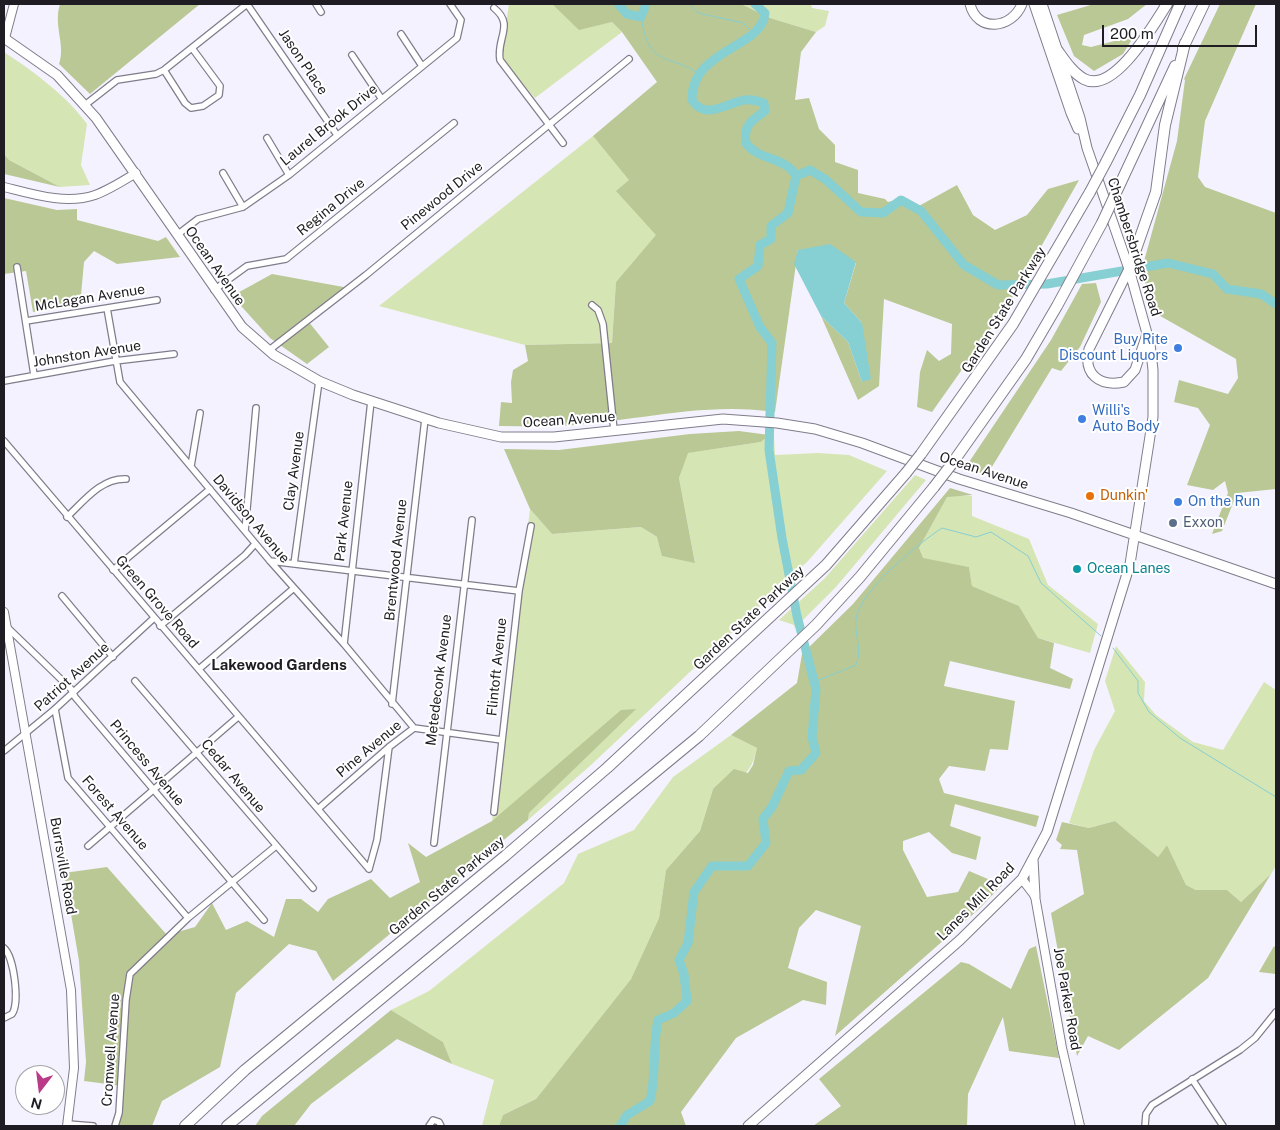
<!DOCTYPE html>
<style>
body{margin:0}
#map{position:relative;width:1280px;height:1130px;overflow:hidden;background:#f5f2ff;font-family:"Public Sans",sans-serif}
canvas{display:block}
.frame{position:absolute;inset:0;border:5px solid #1f1d23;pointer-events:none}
.north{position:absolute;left:15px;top:1065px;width:50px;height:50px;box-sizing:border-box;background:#fff;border:1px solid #a5a5a7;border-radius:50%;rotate:195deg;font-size:14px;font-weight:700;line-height:20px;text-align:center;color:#1f1d23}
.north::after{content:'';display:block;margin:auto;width:18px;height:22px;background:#b93a87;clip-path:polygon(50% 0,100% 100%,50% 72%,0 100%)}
.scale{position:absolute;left:1102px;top:25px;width:155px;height:22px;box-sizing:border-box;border:2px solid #1f1d23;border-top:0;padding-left:6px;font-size:15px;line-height:18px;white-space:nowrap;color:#1f1d23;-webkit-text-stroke:4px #fff;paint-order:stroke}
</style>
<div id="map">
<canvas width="1280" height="1130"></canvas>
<div class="frame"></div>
<div class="north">N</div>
<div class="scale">200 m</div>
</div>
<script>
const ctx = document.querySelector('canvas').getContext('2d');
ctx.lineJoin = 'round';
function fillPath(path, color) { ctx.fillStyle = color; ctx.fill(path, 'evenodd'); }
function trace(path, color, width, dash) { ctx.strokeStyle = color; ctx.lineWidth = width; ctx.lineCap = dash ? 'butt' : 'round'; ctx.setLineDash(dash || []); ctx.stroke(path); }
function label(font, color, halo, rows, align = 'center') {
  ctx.font = font + ' "Public Sans",sans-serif'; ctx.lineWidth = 4; ctx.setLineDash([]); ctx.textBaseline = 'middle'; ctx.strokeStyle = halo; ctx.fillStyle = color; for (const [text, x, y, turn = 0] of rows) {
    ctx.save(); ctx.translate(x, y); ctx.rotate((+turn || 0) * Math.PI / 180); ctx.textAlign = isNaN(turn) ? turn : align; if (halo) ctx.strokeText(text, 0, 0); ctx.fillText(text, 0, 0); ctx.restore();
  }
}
fillPath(new Path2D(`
 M 509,4 L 552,4 L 579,29 L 612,22 L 622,32 L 535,98 L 504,63 L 502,48 Z
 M 741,4 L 811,4 L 812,8 L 829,11 L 825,26 L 816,32 L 770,18 Z
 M 4,52 C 33,71 67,96 87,124 L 81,165 L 90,185 L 60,187 L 9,160 L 4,154 Z
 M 593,136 L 630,180 L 617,191 L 657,235 L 616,282 L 612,343 L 525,345 L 379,306 Z
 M 769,435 L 774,436 L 775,455 L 818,453 L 849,455 L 887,471 L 808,561 L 591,765 L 528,820 L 529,813 L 635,709 L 492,821 L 530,509 L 552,534 L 641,527 L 695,562 L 679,478 L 687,453 L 761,442 Z
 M 915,475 L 926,480 L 836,587 L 795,628 L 794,625 L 779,620 L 825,578 Z
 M 947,496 L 972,496 L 972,516 L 1029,539 L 1048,585 L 1098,624 L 1090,653 L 1038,638 L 1019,606 L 972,586 L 969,567 L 923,559 L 919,548 Z
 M 1116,646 L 1145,682 L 1144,701 L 1156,715 L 1193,742 L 1223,750 L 1264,682 L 1276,690 L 1276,866 L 1271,874 L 1241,902 L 1227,890 L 1196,890 L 1186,885 L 1167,845 L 1158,857 L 1115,821 L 1089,828 L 1069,823 L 1094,750 L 1115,711 L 1105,681 Z
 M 731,735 L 757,748 C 750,779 740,777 713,789 L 700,831 L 666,870 L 659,918 L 631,979 L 536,1099 L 503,1115 L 499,1126 L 482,1126 L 494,1080 L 452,1064 L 443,1042 L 391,1010 L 429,991 L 564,883 L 578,854 L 634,830 L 673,777 Z`), '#d6e5b4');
fillPath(new Path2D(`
 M 60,4 L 200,4 L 90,94 L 59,64 C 66,45 53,26 60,4 Z
 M 552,4 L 741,4 L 770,18 L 816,32 L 801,52 L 795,100 L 809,98 L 819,129 L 835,145 L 835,162 L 858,170 L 858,193 L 885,199 L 888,202 L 892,201 L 917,207 L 957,185 L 973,215 L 995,230 L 1027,215 L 1048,189 L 1079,180 L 1009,303 L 932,412 L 917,407 L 920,372 L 927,350 L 939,361 L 951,354 L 952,324 L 884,299 L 879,386 L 858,400 L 821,316 L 848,342 L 862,382 L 862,323 L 844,303 L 856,263 L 798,250 L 775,412 C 701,401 630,423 557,426 C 538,427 518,426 499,426 L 501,402 L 512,403 L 511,382 L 513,370 L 528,361 L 525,345 L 612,343 L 616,282 L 656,235 L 616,191 L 629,180 L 593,136 L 657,82 L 622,32 L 612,22 L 579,30 Z
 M 1094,4 L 1147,4 L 1128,19 L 1084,35 L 1082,45 L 1091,47 L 1134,36 L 1123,54 L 1094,71 L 1074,56 L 1057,15 Z
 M 1220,4 L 1256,4 L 1205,121 L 1198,177 L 1205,187 L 1276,213 L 1276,489 L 1237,493 L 1222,531 L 1212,534 L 1228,493 L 1225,481 L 1213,490 L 1187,485 L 1210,425 L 1198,408 L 1174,402 L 1179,380 L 1228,394 L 1238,378 L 1236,359 L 1155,313 L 1140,266 L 1143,265 L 1177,141 L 1185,80 L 1184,79 Z
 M 4,154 L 9,160 L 60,187 L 4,174 Z
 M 4,198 L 57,210 L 77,209 L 77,220 L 158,241 L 166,237 L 180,257 L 117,264 L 94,251 L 84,262 L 80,306 L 33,312 L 26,271 L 4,274 Z
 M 272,274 L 349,288 L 308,321 L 329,347 L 307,364 L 270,338 L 232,296 Z
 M 1096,283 L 1101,302 L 1080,347 L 1061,371 L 1052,368 L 987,475 L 965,468 L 1051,340 L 1082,284 Z
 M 739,431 L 769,435 L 761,442 L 688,453 L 679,478 L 695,563 L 662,556 L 657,537 L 641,527 L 552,534 L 530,509 L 504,449 L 559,450 L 690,434 Z
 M 950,488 L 973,495 L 947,497 L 919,548 L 923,558 L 969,567 L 972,586 L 1019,606 L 1038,638 L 1054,643 L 1050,668 L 1073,679 L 1070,689 L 950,661 L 944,686 L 1015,701 L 1008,750 L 990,749 L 985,771 L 949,766 L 939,779 L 944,793 L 1039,816 L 1036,827 L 955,804 L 950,826 L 981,837 L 976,860 L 952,853 L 929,832 L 903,841 L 903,850 L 927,897 L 958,892 L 969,871 L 1002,885 L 979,909 L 835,1036 L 861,926 L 816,910 L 799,928 L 788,968 L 827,982 L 826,1005 L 803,1000 L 736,1038 L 681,1112 L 686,1126 L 499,1126 L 503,1115 L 536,1099 L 631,979 L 659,918 L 666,870 L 700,831 L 713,789 L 734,769 L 748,773 L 753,765 L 757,748 L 731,735 L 797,683 L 802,654 L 853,604 Z
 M 636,709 L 529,813 L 528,820 L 333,981 L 316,951 L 289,944 L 236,993 L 220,1067 L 162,1101 L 152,1126 L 118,1126 L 123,1086 L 84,1081 L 86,1062 L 79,961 L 64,873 L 107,867 L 167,935 L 195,927 L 212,903 L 226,930 L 247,921 L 274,937 L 286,899 L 301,899 L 318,912 L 328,899 L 371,879 L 390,898 L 420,882 L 408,843 L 426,857 L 492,821 L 621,710 Z
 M 1115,821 L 1158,857 L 1167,845 L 1186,885 L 1196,890 L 1227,890 L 1241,902 L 1271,874 L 1208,978 L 1119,1050 L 1088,1036 L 1077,1056 L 1051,913 L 1084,894 L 1077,850 L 1060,849 L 1062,845 L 1056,840 L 1062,822 L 1089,828 Z
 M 1036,946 L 1059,1058 L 1009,1051 L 1003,1017 L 968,1094 L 967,1126 L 813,1126 L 841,1106 L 819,1079 L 961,962 L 969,964 L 1011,989 L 1029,949 Z
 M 1274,946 L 1276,948 L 1276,974 L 1259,972 Z
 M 391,1010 L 443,1042 L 452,1064 L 397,1039 L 311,1104 L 294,1126 L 255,1126 L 262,1116 Z`), '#b9c894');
fillPath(new Path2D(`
 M 830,244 L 856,262 L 844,303 L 862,323 L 871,379 L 862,382 L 848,342 L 821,316 L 794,264 L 798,250 Z`), '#86cfd2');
trace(new Path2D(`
 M 690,4 L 698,13 L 743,23 L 754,34
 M 641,17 C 650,70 665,51 699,74
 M 1113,648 L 1138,681 L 1138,693 L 1149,712 L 1180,738 L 1276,797
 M 814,682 L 856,665 C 863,649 854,635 856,619 C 860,590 918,544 942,528 L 976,537 L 991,532 L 1028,556 L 1041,583 L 1101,636`), '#86cfd2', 1);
trace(new Path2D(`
 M 618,4 L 627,14 L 641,17 L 646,4
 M 755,4 L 765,13 C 763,48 691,49 692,100 C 705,121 727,103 744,100 C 751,99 758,101 764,103 L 765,111 C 753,120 743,124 746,143 C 758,161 785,156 796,176
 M 796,176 L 810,170 L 825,179 L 861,212 L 883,213 L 901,200 L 921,211 L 964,265 L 998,285 L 1047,284 L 1168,263 L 1213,274 L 1227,289 L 1261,294 L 1276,304
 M 620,1126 L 627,1115 L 650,1101 C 657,1072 652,1048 658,1020 L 674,1013 L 687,1001 L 684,974 L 679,960 L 688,943 L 694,892 L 712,866 L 748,866 L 766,843 L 763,819 L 772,807 L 789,771 L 801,770 L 816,753 L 812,737 L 816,689 L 797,616 L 782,538 L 769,450 L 772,343 L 760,327 L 739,279 L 758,266 L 760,245 L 771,239 L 771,226 L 788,213 L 796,176`), '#86cfd2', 9);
const street = new Path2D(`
 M 247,4 L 337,135
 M 316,4 L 321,12
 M 494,8 C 515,25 496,38 500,60 L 563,143
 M 401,34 L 422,66
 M 352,55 L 381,98
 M 164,70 L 185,103 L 191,108 L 203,106 L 219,95 L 220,86 L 192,48
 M 85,105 L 117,80 L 156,74 L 164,70 L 247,4
 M 267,138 L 289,175
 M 223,173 L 243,207
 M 177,235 L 198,219 L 243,207 L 289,175 L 457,38 L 461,20 L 450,4
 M 17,267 L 34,375
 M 214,290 L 247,266 L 286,259 L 454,123
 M 592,305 L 598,310 L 603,324 L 614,430
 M 107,308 L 120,382 L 270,561 L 344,644 L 414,728
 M 26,321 L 157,300
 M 268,351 L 366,275 L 629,59
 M 4,381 L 115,361 L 174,354
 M 4,441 L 369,869
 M 191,466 L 200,413
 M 67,517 C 84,501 101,478 126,479
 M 245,531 L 256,408
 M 270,561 L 519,591
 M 294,564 L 319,381
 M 113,570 L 210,489
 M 62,596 L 113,657
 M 160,626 L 245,555 L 255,544
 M 7,627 L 71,689 L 75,697 L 264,920
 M 344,644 L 371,401
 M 199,669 L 294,588
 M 135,681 L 313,888
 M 392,704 L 425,419
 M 55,709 L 68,778 L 188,918
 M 4,751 L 55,709 L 154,618
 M 318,809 L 389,747 L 414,728 L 502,740
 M 494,812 L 519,591 L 531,526
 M 434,843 L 472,520
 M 88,846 L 238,717
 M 369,869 L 377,840 L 389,747
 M 4,948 C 14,957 20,1003 12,1014 L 4,1018
 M 1192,1079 L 1223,1126
 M 68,1124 L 93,1126
 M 115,1126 L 119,1113 L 126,1000 L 130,974 L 188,918 L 276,846
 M 429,1126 L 433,1120 L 439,1122 L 441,1126
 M 1145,1126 L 1146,1114 L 1152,1105 L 1240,1050 L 1255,1038 L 1276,1012`);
const secondary = new Path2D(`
 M 5,38 L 14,4
 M 4,187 C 32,194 66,205 95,195 C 109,190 123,181 136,173
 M 4,612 L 71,990 L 74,1068 L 67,1126
 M 1022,879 L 1035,896 L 1062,1048 L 1080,1126`);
const primary = new Path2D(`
 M 970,4 C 977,33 1012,29 1022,4
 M 1034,4 L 1071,113 L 1078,129
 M 4,38 L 57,75 L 96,118 L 242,327 L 274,355 L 319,381 L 353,395 L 439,423 L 501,437 L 554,437 L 723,419 L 777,423 L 815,429 L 862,443 L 959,479 L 1071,513 L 1276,584
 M 1129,269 L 1089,349 C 1083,374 1099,387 1124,382 L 1135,370 L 1147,334
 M 1033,859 L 1035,896
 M 748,1126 L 960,940 L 1022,879 L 1047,832 L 1130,564 L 1153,417 L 1153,370 L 1150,344 L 1129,269 L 1087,148 L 1080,118 L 1042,4`);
const highway = new Path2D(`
 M 1183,48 L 1204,4
 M 1058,51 C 1065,61 1073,73 1084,79 C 1114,95 1154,24 1167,4
 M 1106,162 L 1140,95 L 1180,4
 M 1115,195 L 1175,66
 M 1129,269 L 1156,192 L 1165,125 L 1185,43
 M 921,454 L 1013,324 L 1090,192
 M 951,465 L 1026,359 L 1057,306 L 1102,223
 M 185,1126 L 245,1070 L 505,856 L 607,768 L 826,565 L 906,473
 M 227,1126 L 699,736 L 816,625 L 860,577 L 934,487`);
trace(street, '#807c8a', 8);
trace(secondary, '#807c8a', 10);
trace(primary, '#807c8a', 11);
trace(highway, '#807c8a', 12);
trace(street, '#fff', 5.5);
trace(secondary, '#fff', 8);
trace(primary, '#fff', 9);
trace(highway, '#fff', 10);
const highwayBridge = new Path2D(`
 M 1090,192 L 1106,162
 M 1102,223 L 1115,195
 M 906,473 L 921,454
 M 934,487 L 951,465`);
trace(highwayBridge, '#807c8a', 12, []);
trace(highwayBridge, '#fff', 10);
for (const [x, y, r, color] of [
 [1178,348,5,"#3f7fe0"],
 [1082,419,5,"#3f7fe0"],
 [1090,496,5,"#e8710a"],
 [1178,502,5,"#3f7fe0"],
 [1173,523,5,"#5c6f8a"],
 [1077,569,5,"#0f9aa8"]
]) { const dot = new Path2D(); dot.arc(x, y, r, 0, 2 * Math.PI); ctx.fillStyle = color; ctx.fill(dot); trace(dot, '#fff', 2); }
label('14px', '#1f1d23', '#fff', [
 ["Jason Place",303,62,56],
 ["Laurel Brook Drive",329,125,-39],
 ["Pinewood Drive",442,196,-39],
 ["Regina Drive",331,207,-39],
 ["Chambersbridge Road",1134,247,72],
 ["Ocean Avenue",215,266,55],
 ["McLagan Avenue",90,298,-9],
 ["Garden State Parkway",1004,310,-58],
 ["Johnston Avenue",87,354,-9],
 ["Ocean Avenue",569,420,-4],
 ["Clay Avenue",294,471,-82],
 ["Ocean Avenue",984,471,18],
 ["Davidson Avenue",251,519,50],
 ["Park Avenue",344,521,-84],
 ["Brentwood Avenue",396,560,-84],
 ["Green Grove Road",157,602,49],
 ["Garden State Parkway",749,618,-43],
 ["Flintoft Avenue",497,667,-84],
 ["Patriot Avenue",72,677,-42],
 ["Metedeconk Avenue",439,680,-83],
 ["Pine Avenue",369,749,-40],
 ["Princess Avenue",147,763,50],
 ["Cedar Avenue",233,776,50],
 ["Forest Avenue",115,813,49],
 ["Burrsville Road",63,866,80],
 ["Garden State Parkway",447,886,-40],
 ["Lanes Mill Road",976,902,-45],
 ["Joe Parker Road",1067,999,80],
 ["Cromwell Avenue",111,1050,-86]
]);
label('14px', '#366cbe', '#fff', [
 ["Buy Rite",1168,340,"right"],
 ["Discount Liquors",1168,356,"right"],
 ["Willi's",1092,411],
 ["Auto Body",1092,427],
 ["On the Run",1188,502]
], 'left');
label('14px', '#c56008', '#fff', [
 ["Dunkin'",1100,496]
], 'left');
label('14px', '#4e5e75', '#fff', [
 ["Exxon",1183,523]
], 'left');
label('14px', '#0d838f', '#fff', [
 ["Ocean Lanes",1087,569]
], 'left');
label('bold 15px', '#1f1d23', '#fff', [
 ["Lakewood Gardens",279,665]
]);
</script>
